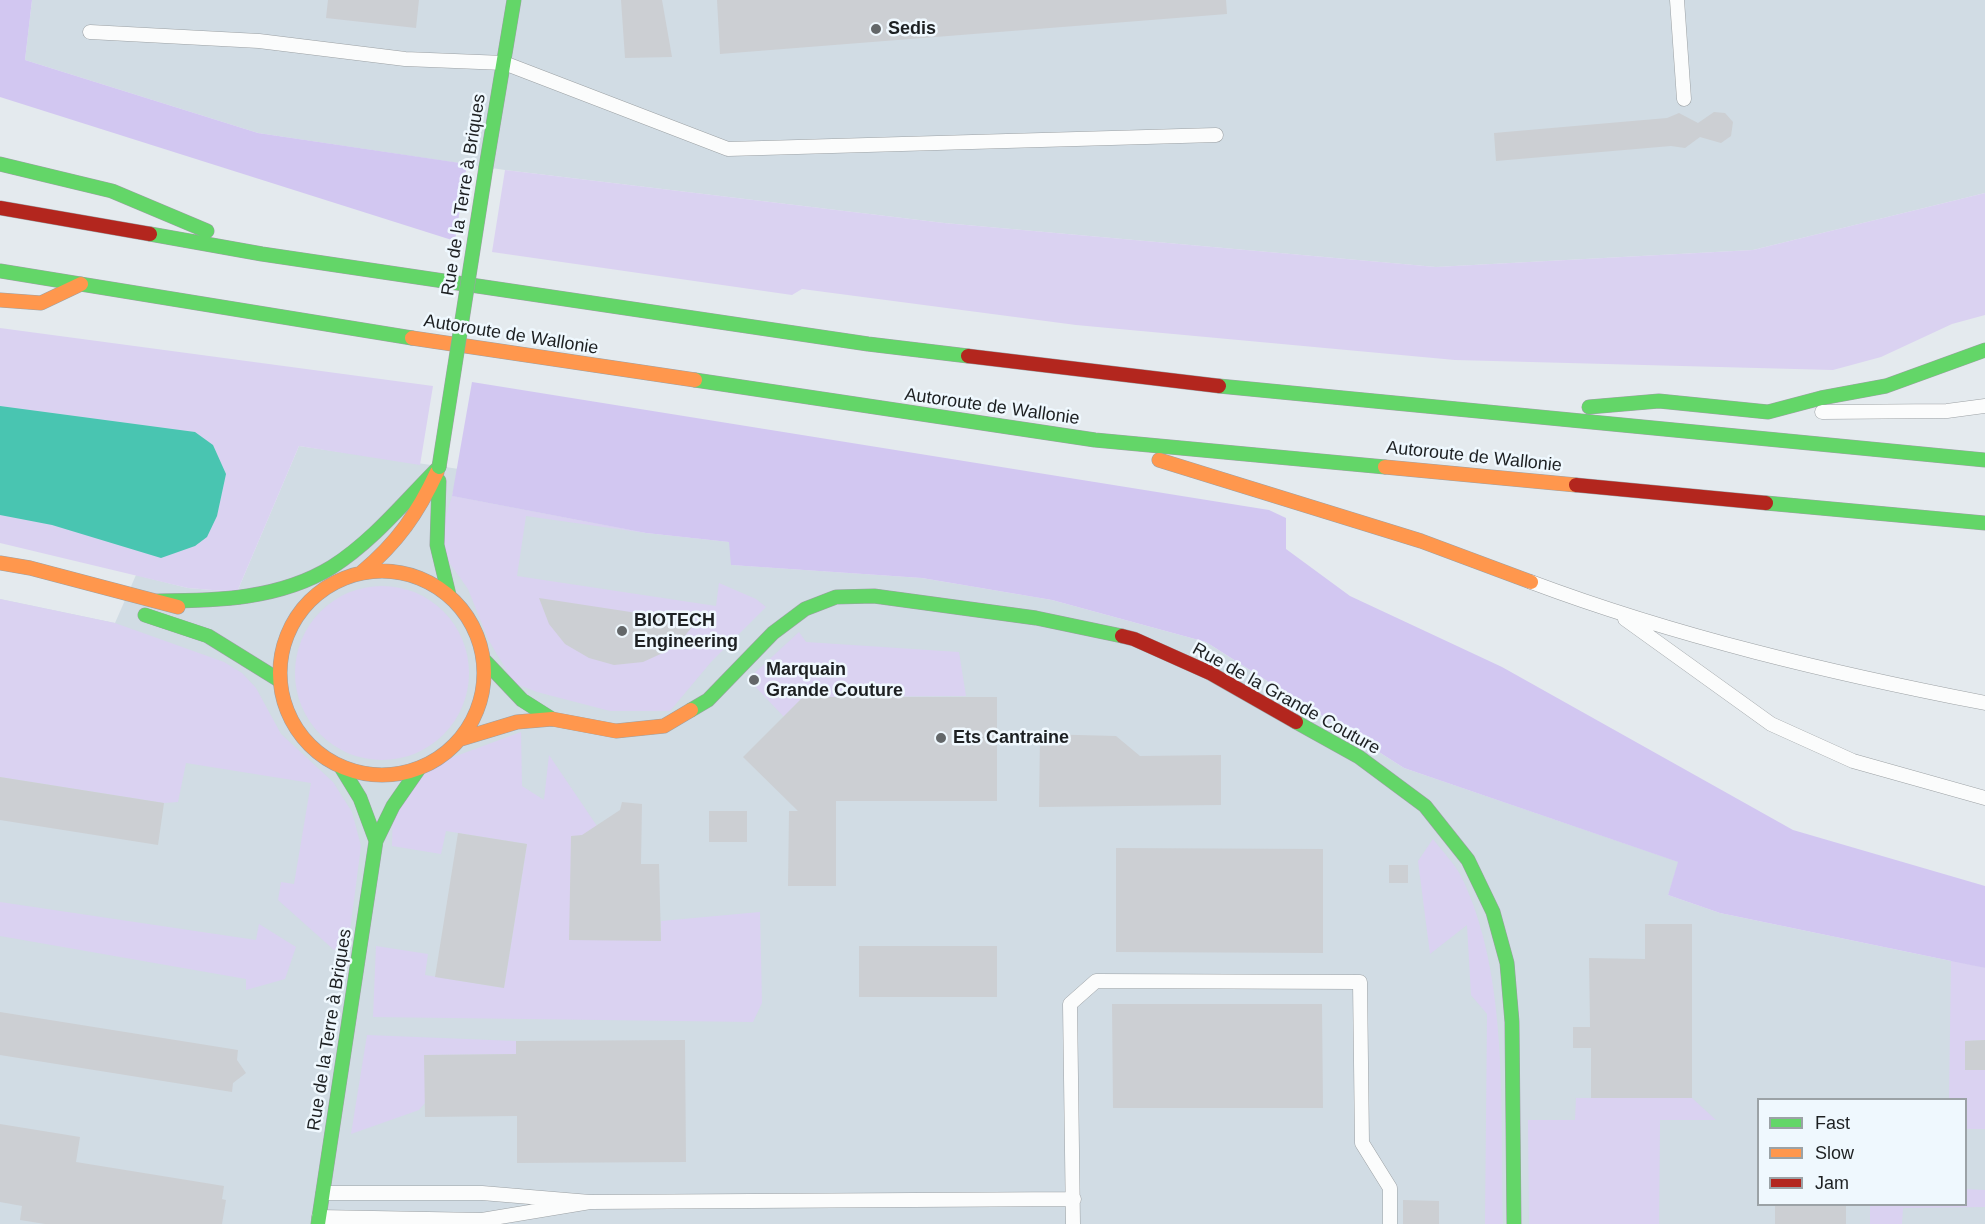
<!DOCTYPE html>
<meta charset="utf-8">
<style>
body{margin:0}
#map{position:relative;width:1985px;height:1224px;overflow:hidden;background:#e4eaee;font-family:Helvetica,sans-serif}
canvas{display:block}
.legend{position:absolute;left:1757px;top:1098px;width:210px;height:108px;box-sizing:border-box;background:#eff8fe;border:2px solid #9ba2a6;margin:0;padding:8px 10px;list-style:none;font-size:18px;color:#1d2022}
.legend li{display:flex;align-items:center;gap:12px;height:30px}
.legend b{width:30px;border:2px solid #9ba2a6}
</style>
<div id="map">
<canvas width="1985" height="1224"></canvas>
<ul class="legend">
<li><b style="height:8px;background:#63d668"></b>Fast</li>
<li><b style="height:8px;background:#ff974d"></b>Slow</li>
<li><b style="height:8px;background:#b3261e"></b>Jam</li>
</ul>
</div>
<script>
const ctx = document.querySelector('canvas').getContext('2d');
ctx.lineJoin = 'round';
function fillPath(path, color) { ctx.fillStyle = color; ctx.fill(path, 'evenodd'); }
function trace(path, color, width, dash) { ctx.strokeStyle = color; ctx.lineWidth = width; ctx.lineCap = dash ? 'butt' : 'round'; ctx.setLineDash(dash || []); ctx.stroke(path); }
function label(font, color, halo, rows, align = 'center') {
  ctx.font = font + ' Helvetica,sans-serif'; ctx.lineWidth = 5; ctx.setLineDash([]); ctx.textBaseline = 'middle'; ctx.strokeStyle = halo; ctx.fillStyle = color; for (const [text, x, y, turn = 0] of rows) {
    ctx.save(); ctx.translate(x, y); ctx.rotate((+turn || 0) * Math.PI / 180); ctx.textAlign = isNaN(turn) ? turn : align; if (halo) ctx.strokeText(text, 0, 0); ctx.fillText(text, 0, 0); ctx.restore();
  }
}
fillPath(new Path2D(`
 M 32,0 L 1985,0 L 1985,193 L 1753,250 L 1436,267 L 944,223 L 505,170 L 258,133 L 25,60 Z
 M 299,446 L 459,469 L 452,496 L 646,533 L 730,542 L 732,565 L 922,578 L 1052,600 L 1206,642 L 1404,768 L 1679,862 L 1668,895 L 1720,913 L 1985,968 L 1985,1224 L 0,1224 L 0,599 L 115,623 L 136,575 L 188,588 L 237,592 ZM 1758,1100 L 1966,1100 L 1966,1204 L 1758,1204 Z`), '#d1dce4');
fillPath(new Path2D(`
 M 505,170 L 944,223 L 1436,267 L 1753,250 L 1985,193 L 1985,315 L 1952,324 L 1881,357 L 1833,370 L 1455,360 L 1076,325 L 802,289 L 792,295 L 492,252 Z
 M 0,328 L 433,386 L 420,465 L 299,446 L 237,592 L 188,588 L 0,543 Z
 M 452,496 L 646,533 L 526,516 L 517,576 L 716,606 L 719,583 L 756,599 L 766,607 L 711,662 L 670,711 L 610,711 L 537,692 L 514,683 L 488,639 L 468,589 L 437,545 Z
 M295 673a87 87 0 1 1 174 0a87 87 0 1 1-174 0Z
 M 0,599 L 115,623 L 224,662 L 242,673 L 256,688 L 281,734 L 333,782 L 352,812 L 361,846 L 348,946 L 334,950 L 278,900 L 281,882 L 294,884 L 311,783 L 186,763 L 178,802 L 164,803 L 0,777 Z
 M 799,632 L 806,642 L 959,652 L 966,696 L 823,697 L 813,687 L 784,717 L 748,679 Z
 M 521,732 L 522,786 L 544,800 L 549,755 L 597,826 L 661,941 L 661,921 L 760,912 L 762,1003 L 753,1022 L 373,1017 L 376,946 L 428,954 L 425,975 L 504,988 L 527,844 L 446,831 L 441,854 L 392,846 L 393,806 L 418,770 Z
 M 1433,839 C 1442,851 1454,863 1461,876 C 1510,976 1500,1114 1503,1224 L 1485,1224 L 1487,1014 L 1471,995 L 1467,925 L 1430,954 L 1418,861 Z
 M 0,902 L 256,940 L 259,924 L 296,947 L 285,979 L 246,990 L 246,979 L 0,936 Z
 M 1951,960 L 1985,968 L 1985,1040 L 1965,1041 L 1965,1070 L 1985,1070 L 1985,1129 L 1966,1129 L 1966,1100 L 1949,1100 Z
 M 367,1035 L 516,1041 L 516,1054 L 425,1055 L 425,1103 L 419,1110 L 351,1134 Z
 M 1576,1098 L 1692,1098 L 1716,1120 L 1660,1120 L 1659,1224 L 1529,1224 L 1528,1120 L 1575,1120 Z
 M 1966,1189 L 1985,1190 L 1985,1207 L 1903,1208 L 1902,1224 L 1870,1224 L 1870,1205 L 1966,1204 Z`), '#dad2f1');
fillPath(new Path2D(`
 M 0,0 L 32,0 L 25,60 L 258,133 L 467,164 L 455,241 L 0,97 Z
 M 472,382 L 1269,510 L 1286,518 L 1286,549 L 1350,596 L 1502,667 L 1793,830 L 1985,886 L 1985,968 L 1720,913 L 1668,895 L 1678,862 L 1404,768 L 1206,642 L 1052,600 L 922,578 L 731,565 L 729,542 L 646,533 L 452,496 Z`), '#d2c7f1');
fillPath(new Path2D(`
 M 0,406 L 195,432 L 213,445 L 226,474 L 217,516 L 207,537 L 195,546 L 161,558 L 52,525 L 0,515 Z`), '#49c5b1');
fillPath(new Path2D(`
 M 328,0 L 419,0 L 416,28 L 326,18 Z
 M 621,0 L 662,0 L 672,57 L 625,58 Z
 M 717,0 L 1226,0 L 1227,14 L 720,54 Z
 M 1714,112 L 1725,113 L 1733,122 L 1731,136 L 1721,143 L 1700,137 L 1685,148 L 1671,146 L 1496,161 L 1494,133 L 1667,118 L 1679,113 L 1698,123 Z
 M 539,598 L 696,622 L 683,638 L 665,652 L 643,662 L 614,665 L 589,658 L 565,644 L 549,624 Z
 M 813,687 L 823,697 L 997,697 L 997,801 L 836,801 L 836,886 L 788,886 L 789,811 L 798,811 L 743,757 Z
 M 1040,734 L 1116,736 L 1140,756 L 1221,755 L 1221,805 L 1039,807 Z
 M 0,777 L 164,803 L 158,845 L 0,820 Z
 M 622,802 L 642,804 L 641,864 L 659,864 L 661,941 L 569,940 L 571,836 L 582,835 L 620,810 Z
 M 709,811 L 747,811 L 747,842 L 709,842 Z
 M 458,833 L 527,844 L 504,988 L 435,977 Z
 M 1116,848 L 1323,849 L 1323,953 L 1116,952 Z
 M 1389,865 L 1408,865 L 1408,883 L 1389,883 Z
 M 1645,924 L 1692,924 L 1692,1098 L 1591,1098 L 1591,1048 L 1573,1048 L 1573,1027 L 1590,1027 L 1589,958 L 1645,959 Z
 M 859,946 L 997,946 L 997,997 L 859,997 Z
 M 1112,1004 L 1322,1004 L 1323,1108 L 1113,1108 Z
 M 0,1012 L 238,1050 L 237,1060 L 246,1073 L 233,1083 L 232,1092 L 0,1055 Z
 M 685,1040 L 686,1162 L 517,1163 L 517,1116 L 425,1117 L 424,1055 L 516,1054 L 516,1041 Z
 M 1985,1040 L 1985,1070 L 1965,1070 L 1965,1041 Z
 M 0,1124 L 80,1137 L 76,1162 L 224,1186 L 222,1199 L 226,1200 L 222,1224 L 45,1224 L 20,1220 L 22,1206 L 0,1202 Z
 M 1403,1200 L 1439,1201 L 1439,1224 L 1403,1224 Z
 M 1775,1204 L 1846,1204 L 1846,1224 L 1775,1224 Z`), '#cccfd3');
const lane = new Path2D(`
 M 1677,0 L 1684,99
 M 90,32 L 259,41 L 405,59 L 504,63 L 728,149 L 1216,135
 M 1822,412 L 1947,411 L 1985,406
 M 1531,582 C 1678,637 1831,673 1985,703
 M 1625,619 L 1771,724 L 1853,761 L 1985,798
 M 590,1202 L 1074,1199
 M 319,1217 L 482,1220 L 590,1202 L 482,1193 L 323,1193
 M 1073,1224 L 1070,1004 L 1096,981 L 1360,982 L 1362,1143 L 1390,1188 L 1390,1224`);
const fast = new Path2D(`
 M 0,164 L 112,191 L 207,231
 M 486,167 L 514,0
 M 150,234 L 262,254 L 868,344 L 968,356
 M 0,271 L 412,338
 M 695,380 L 1095,440 L 1385,467
 M 1219,386 L 1985,460
 M 1589,407 L 1659,401 L 1768,412 L 1821,398 L 1886,386 L 1985,350
 M 439,481 L 437,545 L 449,595
 M 1766,503 L 1985,523
 M 158,601 C 217,601 280,599 332,567 C 373,541 405,501 439,467
 M 145,615 L 208,636 L 279,680
 M 485,661 L 522,700 L 552,719
 M 691,710 L 708,700 L 773,633 L 805,609 L 836,597 L 874,596 L 1036,618 L 1122,636
 M 1296,722 L 1359,757 L 1425,806 L 1468,860 L 1493,912 L 1507,963 L 1512,1022 L 1514,1224
 M 341,767 L 360,798 L 376,841
 M 318,1224 L 376,841 L 393,806 L 418,770`);
const slow = new Path2D(`
 M 0,300 L 41,303 L 81,284
 M 412,338 L 695,380
 M 1159,460 L 1421,541 L 1531,582
 M 1385,467 L 1576,485
 M 0,563 L 30,568 L 178,607
 M280 673a102 102 0 1 1 204 0a102 102 0 1 1-204 0Z
 M 362,572 C 397,543 418,513 437,472
 M 461,739 L 517,722 L 552,719 L 616,731 L 664,726 L 691,710`);
const jam = new Path2D(`
 M 0,208 L 150,234
 M 968,356 L 1219,386
 M 1576,485 L 1766,503
 M 1122,636 L 1134,639 L 1210,673 L 1296,722`);
trace(lane, '#9ca1a4', 15);
trace(fast, '#9ca1a4', 15);
trace(slow, '#9ca1a4', 15);
trace(jam, '#9ca1a4', 15);
trace(lane, '#fbfcfc', 14);
trace(fast, '#63d668', 14);
trace(slow, '#ff974d', 14);
trace(jam, '#b3261e', 14);
const fastBridge = new Path2D(`
 M 439,467 L 486,167`);
trace(fastBridge, '#9ca1a4', 15, []);
trace(fastBridge, '#63d668', 14);
for (const [x, y, r, color] of [
 [876,29,6,"#636769"],
 [622,631,6,"#636769"],
 [754,680,6,"#636769"],
 [941,738,6,"#636769"]
]) { const dot = new Path2D(); dot.arc(x, y, r, 0, 2 * Math.PI); ctx.fillStyle = color; ctx.fill(dot); trace(dot, '#eff8fe', 2); }
label('bold 18px', '#1d2022', '#eff8fe', [
 ["Sedis",888,29],
 ["BIOTECH",634,621],
 ["Engineering",634,642],
 ["Marquain",766,670],
 ["Grande Couture",766,691],
 ["Ets Cantraine",953,738]
], 'left');
label('18px', '#1d2022', '#eff8fe', [
 ["Rue de la Terre à Briques",464,195,-81],
 ["Autoroute de Wallonie",511,335,9],
 ["Autoroute de Wallonie",992,407,8],
 ["Autoroute de Wallonie",1474,457,6],
 ["Rue de la Grande Couture",1286,699,29],
 ["Rue de la Terre à Briques",330,1030,-81]
]);
</script>
